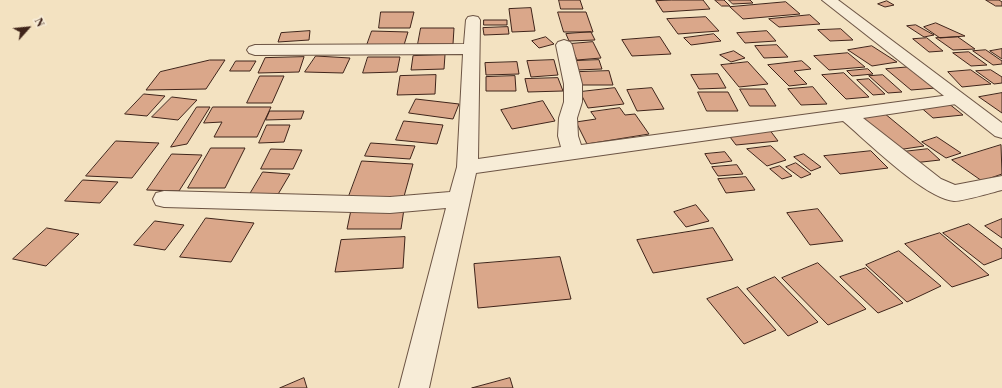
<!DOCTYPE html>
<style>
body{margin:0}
#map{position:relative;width:1002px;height:388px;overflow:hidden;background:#f3e2c1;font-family:"Libre Bodoni",serif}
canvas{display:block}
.north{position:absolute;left:8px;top:8px;width:40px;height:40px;-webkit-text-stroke:3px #f7ecd7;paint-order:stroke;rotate:63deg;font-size:11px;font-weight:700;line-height:16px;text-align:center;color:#3f241a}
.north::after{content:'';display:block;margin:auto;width:14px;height:18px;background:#3f241a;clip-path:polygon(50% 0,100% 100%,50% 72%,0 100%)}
</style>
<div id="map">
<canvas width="1002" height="388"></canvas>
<div class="north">N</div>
</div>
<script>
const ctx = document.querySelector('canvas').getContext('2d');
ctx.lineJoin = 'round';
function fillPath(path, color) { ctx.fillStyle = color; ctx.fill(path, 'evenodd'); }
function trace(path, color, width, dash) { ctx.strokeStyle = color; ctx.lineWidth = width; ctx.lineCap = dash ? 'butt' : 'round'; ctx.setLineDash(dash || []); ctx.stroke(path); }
const building = new Path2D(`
 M 559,0 L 580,0 L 583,9 L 561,9 Z
 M 672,0 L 703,0 L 710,9 L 663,12 L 656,1 Z
 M 715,0 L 724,0 L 730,6 L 722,6 Z
 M 729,0 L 750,0 L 753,3 L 733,4 Z
 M 986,0 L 999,0 L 1002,2 L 1002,6 L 996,6 Z
 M 887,1 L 894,5 L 885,7 L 878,4 Z
 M 786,2 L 800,14 L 743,19 L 730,7 Z
 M 531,8 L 535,31 L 512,32 L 509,9 Z
 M 381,12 L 414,12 L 410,28 L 379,28 Z
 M 558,12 L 586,12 L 593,32 L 564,32 Z
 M 810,15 L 820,24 L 779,27 L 769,19 Z
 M 706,17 L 719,31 L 678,34 L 667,19 Z
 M 484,20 L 507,20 L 507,25 L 484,25 Z
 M 936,23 L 965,36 L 940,38 L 924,27 Z
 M 916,25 L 934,35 L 924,37 L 907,26 Z
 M 508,27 L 509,34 L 484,35 L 483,28 Z
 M 421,28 L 454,28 L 453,44 L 418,44 Z
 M 841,29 L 853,40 L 830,41 L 818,30 Z
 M 310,31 L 309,40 L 278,42 L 281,33 Z
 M 372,31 L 408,32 L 404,45 L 367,45 Z
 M 767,31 L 776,41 L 745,43 L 737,33 Z
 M 591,32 L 595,40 L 569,41 L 566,34 Z
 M 714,34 L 721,41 L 691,45 L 684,38 Z
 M 546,37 L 554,44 L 539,48 L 532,41 Z
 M 660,37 L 671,54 L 632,56 L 622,40 Z
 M 958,37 L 975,49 L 953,50 L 936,38 Z
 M 927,38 L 943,51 L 929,52 L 913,39 Z
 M 593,42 L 601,58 L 577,60 L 570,44 Z
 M 777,45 L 788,57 L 764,58 L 755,46 Z
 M 872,46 L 897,62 L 872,66 L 848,50 Z
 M 1002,49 L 1002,59 L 990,51 Z
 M 986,50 L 1002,61 L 1002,64 L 993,65 L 973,51 Z
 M 734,51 L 745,58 L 731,62 L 720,55 Z
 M 969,52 L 987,65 L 971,66 L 953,53 Z
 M 848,53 L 865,67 L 829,70 L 814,56 Z
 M 445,55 L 444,69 L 411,70 L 413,56 Z
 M 316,56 L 350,58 L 343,73 L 305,72 Z
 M 304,57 L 299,72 L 258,73 L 265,58 Z
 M 368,57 L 400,57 L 397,72 L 363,73 Z
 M 210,60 L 225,60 L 206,89 L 146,90 L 160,72 Z
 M 554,60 L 558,75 L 531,77 L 527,61 Z
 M 599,60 L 602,69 L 577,70 L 574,61 Z
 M 236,61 L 256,61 L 250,71 L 230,71 Z
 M 802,61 L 811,69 L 794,71 L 807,84 L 789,86 L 768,65 Z
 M 517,62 L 519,74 L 486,75 L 485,63 Z
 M 748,62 L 768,84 L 739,87 L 721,65 Z
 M 910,67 L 936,88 L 911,90 L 886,69 Z
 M 868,69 L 873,74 L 852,76 L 847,71 Z
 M 971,70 L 991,84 L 962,87 L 948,72 Z
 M 991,70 L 1002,77 L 1002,83 L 994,84 L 976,71 Z
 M 609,71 L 613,85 L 582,85 L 579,72 Z
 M 844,73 L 869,97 L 846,99 L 822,75 Z
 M 718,74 L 726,88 L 699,89 L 691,75 Z
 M 436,75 L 435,94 L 397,95 L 400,76 Z
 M 883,75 L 902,92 L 888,93 L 869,76 Z
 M 260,76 L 284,76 L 272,103 L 247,103 Z
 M 515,76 L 516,91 L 486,91 L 486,77 Z
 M 558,78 L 563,91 L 528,92 L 525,79 Z
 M 869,79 L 885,94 L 873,95 L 857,80 Z
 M 813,87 L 827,104 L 801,105 L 788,89 Z
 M 615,88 L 624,104 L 588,108 L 580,92 Z
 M 652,88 L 664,109 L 637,111 L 627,90 Z
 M 740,89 L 765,89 L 776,106 L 750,106 Z
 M 698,92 L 728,92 L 738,111 L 707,111 Z
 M 1002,93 L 1002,113 L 979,97 Z
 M 144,94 L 165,96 L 147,116 L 125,114 Z
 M 172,97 L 197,100 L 178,120 L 152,117 Z
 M 416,99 L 459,104 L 453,119 L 409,113 Z
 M 543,101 L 555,121 L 512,129 L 501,110 Z
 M 948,103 L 963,115 L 933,118 L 918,105 Z
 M 197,107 L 210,107 L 187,144 L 171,147 Z
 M 213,107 L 271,107 L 257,137 L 214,137 L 222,122 L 204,123 Z
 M 620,108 L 625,115 L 635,114 L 649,134 L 587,144 L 576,122 L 596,119 L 591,112 Z
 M 270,111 L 304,111 L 301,119 L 266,120 Z
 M 884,113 L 924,146 L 897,150 L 859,116 Z
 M 404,121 L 443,125 L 437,144 L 396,140 Z
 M 267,125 L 290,125 L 284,142 L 259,143 Z
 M 769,129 L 778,141 L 736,145 L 727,133 Z
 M 937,137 L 961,153 L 946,158 L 922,142 Z
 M 116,141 L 159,143 L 132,178 L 86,176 Z
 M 371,143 L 415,146 L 410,159 L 365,156 Z
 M 1001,145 L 1002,174 L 982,181 L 952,160 Z
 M 771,146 L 786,160 L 767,166 L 747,149 Z
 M 211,148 L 245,148 L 225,188 L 188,188 Z
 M 271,149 L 302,150 L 293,169 L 261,169 Z
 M 928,149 L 940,160 L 913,163 L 901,152 Z
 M 871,151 L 888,168 L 840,174 L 824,156 Z
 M 725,152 L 732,161 L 711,164 L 705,154 Z
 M 172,154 L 202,155 L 179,191 L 147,190 Z
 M 804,154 L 821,167 L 811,171 L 794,157 Z
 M 362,161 L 413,164 L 403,200 L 349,196 Z
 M 796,163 L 811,174 L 801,178 L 786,167 Z
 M 737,165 L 743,174 L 718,176 L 712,167 Z
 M 780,166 L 792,176 L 782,179 L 770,169 Z
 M 263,172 L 290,174 L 277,196 L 250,194 Z
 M 746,177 L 755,190 L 726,193 L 718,179 Z
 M 83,180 L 118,182 L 100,203 L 65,201 Z
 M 696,205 L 709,221 L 686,227 L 674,212 Z
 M 404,209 L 401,229 L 347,229 L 351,210 Z
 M 818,209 L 843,241 L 810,245 L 787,213 Z
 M 206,218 L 254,223 L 231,262 L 180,257 Z
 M 1002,219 L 1002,238 L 985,226 Z
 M 155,221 L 184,225 L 165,250 L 134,245 Z
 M 969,224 L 1002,249 L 1002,258 L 984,265 L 943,233 Z
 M 47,228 L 79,234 L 46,266 L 13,259 Z
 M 713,228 L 733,260 L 653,273 L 637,240 Z
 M 940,233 L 989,275 L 952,287 L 905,244 Z
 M 405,237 L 403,268 L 335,272 L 341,240 Z
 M 899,251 L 941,286 L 907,302 L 866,265 Z
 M 560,257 L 571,299 L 478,308 L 474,264 Z
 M 818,263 L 866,309 L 828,325 L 782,278 Z
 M 866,268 L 903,303 L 878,313 L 840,277 Z
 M 775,277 L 818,322 L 788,336 L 747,289 Z
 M 738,287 L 776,330 L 744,344 L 707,299 Z
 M 304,378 L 307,388 L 280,388 Z
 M 510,378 L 513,388 L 472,388 Z`);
fillPath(building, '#daa78a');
trace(building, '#3f241a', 1);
const minor = new Path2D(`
 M 473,16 L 478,17 L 480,20 L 478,159 L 561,147 L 558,136 L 559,118 L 564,102 L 564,84 L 556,45 L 558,42 L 564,40 L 570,42 L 572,45 L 582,84 L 582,102 L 577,118 L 578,136 L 581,145 L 957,94 L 963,95 L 966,99 L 963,103 L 863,118 L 941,179 L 955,185 L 1002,176 L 1002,190 C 990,193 964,201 954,201 C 924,198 868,142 843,121 L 476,173 L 429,388 L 399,388 L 446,208 L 390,213 L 164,207 L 156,205 L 153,199 L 156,193 L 164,191 L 390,197 L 450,192 L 457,167 L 463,54 L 255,55 L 249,53 L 247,50 L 249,47 L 255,45 L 464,44 L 466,20 L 468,17 Z`);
const tertiary = new Path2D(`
 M 822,0 L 838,0 L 1002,123 L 1002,138 L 995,136 Z`);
trace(minor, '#6c5444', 2);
trace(tertiary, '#6c5444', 2);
fillPath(minor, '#f7ecd7');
fillPath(tertiary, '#f7ecd7');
</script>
